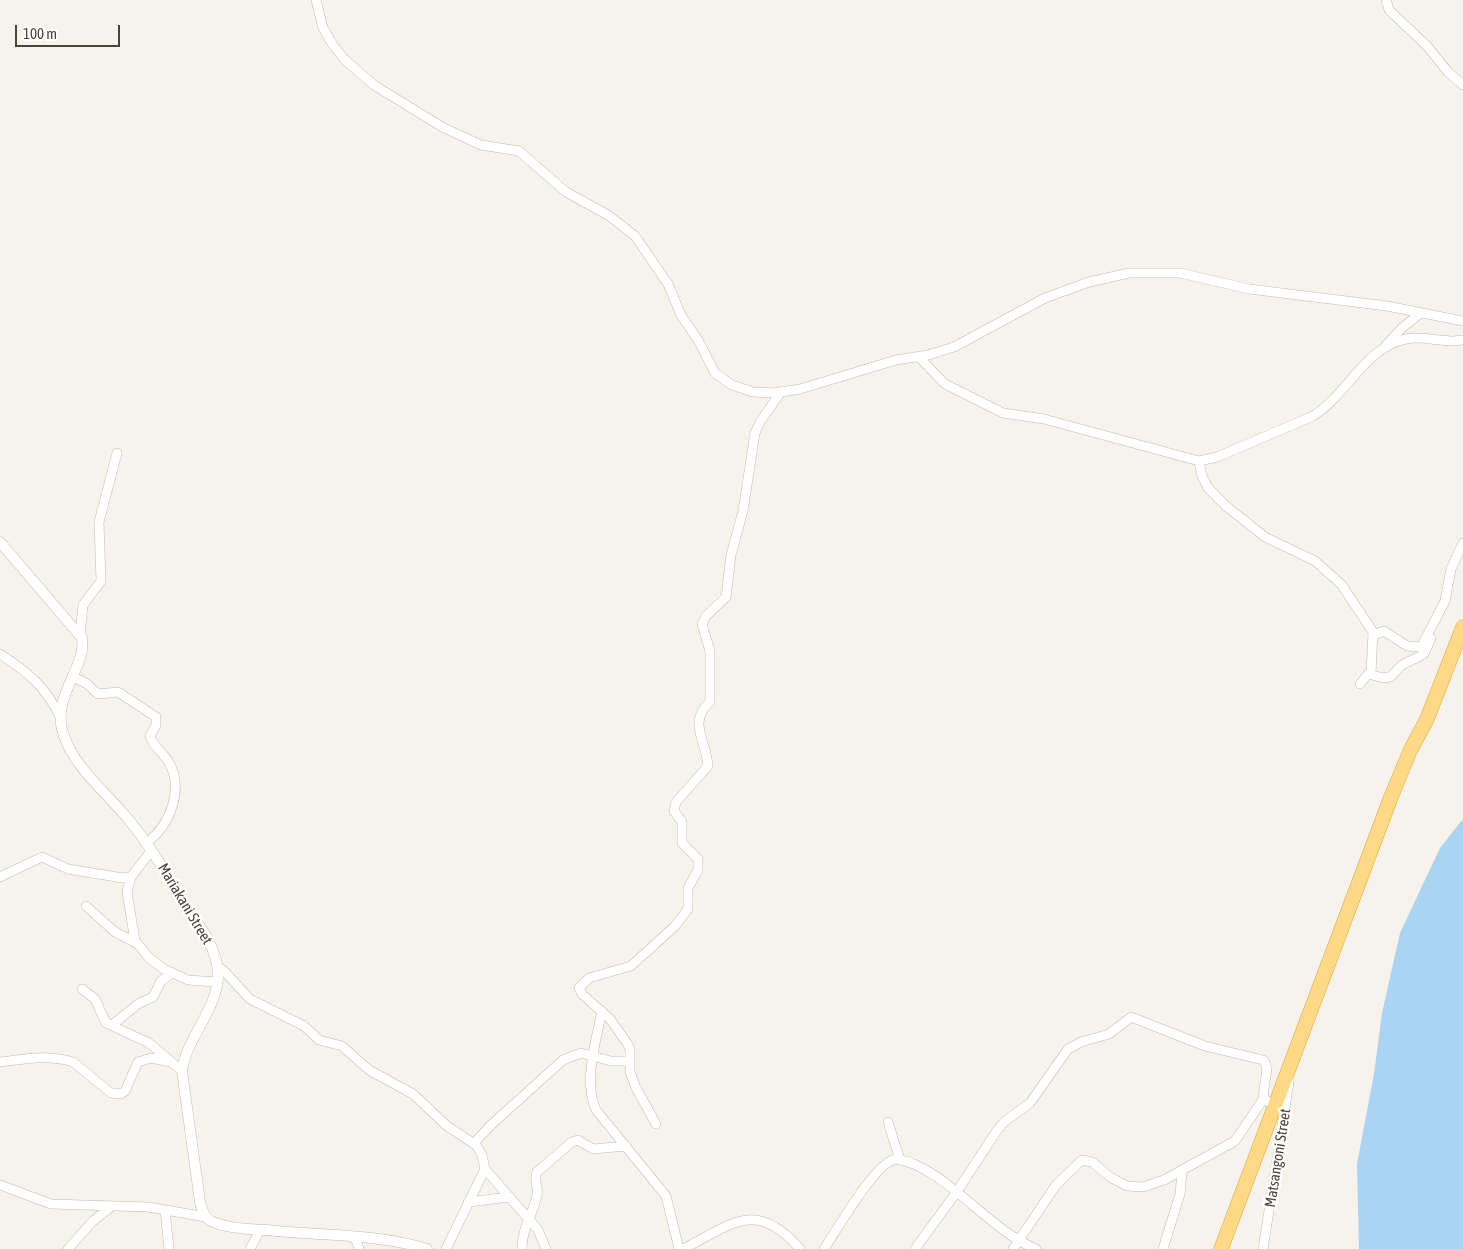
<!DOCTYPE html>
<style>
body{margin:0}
#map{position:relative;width:1463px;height:1249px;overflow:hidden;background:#f6f3ec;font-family:"Asap Condensed",sans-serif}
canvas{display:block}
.scale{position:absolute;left:15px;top:25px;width:105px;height:22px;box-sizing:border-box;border:2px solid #4b4439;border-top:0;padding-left:6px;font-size:15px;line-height:18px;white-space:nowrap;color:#4b4439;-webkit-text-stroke:4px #fff;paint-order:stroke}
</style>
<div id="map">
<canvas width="1463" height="1249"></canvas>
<div class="scale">100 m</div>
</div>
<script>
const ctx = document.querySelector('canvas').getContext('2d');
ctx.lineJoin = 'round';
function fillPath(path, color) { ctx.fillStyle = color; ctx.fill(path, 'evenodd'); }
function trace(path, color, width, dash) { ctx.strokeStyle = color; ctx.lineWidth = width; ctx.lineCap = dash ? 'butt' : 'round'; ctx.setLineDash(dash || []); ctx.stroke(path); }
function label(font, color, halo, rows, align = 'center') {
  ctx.font = font + ' "Asap Condensed",sans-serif'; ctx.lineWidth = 5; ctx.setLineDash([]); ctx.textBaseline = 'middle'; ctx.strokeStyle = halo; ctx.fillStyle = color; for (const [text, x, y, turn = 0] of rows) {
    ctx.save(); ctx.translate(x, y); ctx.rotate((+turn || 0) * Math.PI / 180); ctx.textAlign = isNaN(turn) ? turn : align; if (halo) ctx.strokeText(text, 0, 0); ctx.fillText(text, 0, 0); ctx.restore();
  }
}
fillPath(new Path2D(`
 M 1463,819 L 1463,1249 L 1359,1249 L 1357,1164 L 1374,1074 L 1382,1013 L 1400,933 L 1440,848 Z`), '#a9d4f2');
const minor = new Path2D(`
 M 316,0 L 323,28 L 333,45 L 345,60 L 374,85 L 442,127 L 481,145 L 519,151 L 566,192 L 608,215 L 635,236 L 668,284 L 681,315 L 698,340 L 715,373 L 732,385 L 753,392 L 774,393 L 800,389 L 896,360 L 928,355 L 954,347 L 1045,298 L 1089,282 L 1129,273 L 1180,273 L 1249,289 L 1387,306 L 1463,321
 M 1386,0 L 1389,10 L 1427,46 L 1448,72 L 1463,85
 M 1386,345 L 1403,327 L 1421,313
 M 918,356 L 945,384 L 1003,413 L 1044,419 L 1199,461 L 1217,457 L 1313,416 C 1347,395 1365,347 1406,339 C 1425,335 1444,344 1463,340
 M 1199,461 L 1202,476 L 1208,488 L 1226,506 L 1265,537 L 1315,561 L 1341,584 L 1373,632 L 1371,673
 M 80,634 L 83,605 L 101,581 L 99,522 L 117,453
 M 1374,635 L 1384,631 L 1407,646 L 1421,647 L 1445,601 L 1451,569 L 1463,543
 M 0,654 C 29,673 45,686 61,718
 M 72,676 L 87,684 L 98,694 L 118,692 L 156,717 L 156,725 L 150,736 C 153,747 163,752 168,761 C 185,788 170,826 146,843
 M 1360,684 L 1368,674 L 1384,678 L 1390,677 L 1402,665 L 1424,654 L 1431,638
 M 0,877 L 42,857 L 68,869 L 123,878 L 131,877
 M 86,906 L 115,932 L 138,944 L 149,958 L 164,969 L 188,980 L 217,982
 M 135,941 L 127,892 L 131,877 L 151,851
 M 217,967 L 223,970 L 250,999 L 304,1026 L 319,1040 L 342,1046 L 369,1070 L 413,1094 L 447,1126 L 476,1145 L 482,1155 L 485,1169 L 446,1249
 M 82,989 L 95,999 L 106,1023 L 149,1043 L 182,1071
 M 602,1011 C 596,1042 583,1080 596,1110 L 666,1196 L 679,1249
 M 112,1025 L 138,1004 L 153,997 L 161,981 L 172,973
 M 0,1062 C 25,1059 48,1054 73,1062 L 111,1093 L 121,1094 L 125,1091 L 138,1062 L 151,1058 L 171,1062
 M 888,1122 L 900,1160
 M 656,1124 L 636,1088 L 630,1072 L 630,1049 L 627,1043 L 610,1019 L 582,994 L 579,988 L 589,978 L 631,966 L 675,926 L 688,909 L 688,888 L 698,870 L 698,859 L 682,843 L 682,822 L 674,811 L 676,802 L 708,766 C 707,742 687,722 710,702 L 710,651 L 702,624 L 706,616 L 726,597 L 731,555 L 743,511 L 755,433 L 760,422 L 781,392
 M 474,1143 L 491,1125 L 563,1060 L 581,1053 L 611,1061 L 628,1061
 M 485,1169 L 538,1230 L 546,1249
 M 0,1185 L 51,1204 L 148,1207 L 206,1217
 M 468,1202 L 509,1197
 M 165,1210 L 169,1249
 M 353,1237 L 357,1242 L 359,1249
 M 68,1249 L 93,1221 L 112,1206
 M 250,1249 L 260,1230
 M 522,1249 C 522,1227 533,1215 537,1195 C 539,1187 533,1179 537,1172 L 572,1142 L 578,1140 L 593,1149 L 626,1146
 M 683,1249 C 732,1224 756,1198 800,1249
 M 824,1249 C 837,1230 876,1161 896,1159 C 944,1166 987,1229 1036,1249
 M 915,1249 L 956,1193 L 996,1132 L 1004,1122 L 1030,1103 L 1068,1049 L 1081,1042 L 1109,1034 L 1131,1017 L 1205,1046 L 1263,1060 C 1272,1070 1261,1085 1264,1098 L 1275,1108
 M 1013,1249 L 1056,1185 L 1082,1160 L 1092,1162 L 1110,1177 L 1127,1186 L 1143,1187 L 1164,1180 L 1235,1141 L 1264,1098
 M 1163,1249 L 1180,1194 L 1182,1172
 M 1263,1249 L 1289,1082`);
const tertiary = new Path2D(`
 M 0,542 L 82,638 C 87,667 51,697 63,733 C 74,768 106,792 129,820 C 151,847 169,878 187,908 C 194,919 203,929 208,940 C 214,951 218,964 218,976 C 217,1011 186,1038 182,1071 L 200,1202 C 202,1209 204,1218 211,1221 C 228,1229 250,1229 267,1230 C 320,1236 376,1233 427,1249`);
const trunk = new Path2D(`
 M 1221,1249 L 1391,797 L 1410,751 L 1427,719 L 1463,627`);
trace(minor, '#c2bbae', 10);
trace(tertiary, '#c2bbae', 11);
trace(trunk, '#e0a43c', 15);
trace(minor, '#fff', 9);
trace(tertiary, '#fff', 10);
trace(trunk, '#ffd985', 14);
label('15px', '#4b4439', '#fff', [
 ["Mariakani Street",185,904,59],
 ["Matsangoni Street",1278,1158,-81]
]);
</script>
